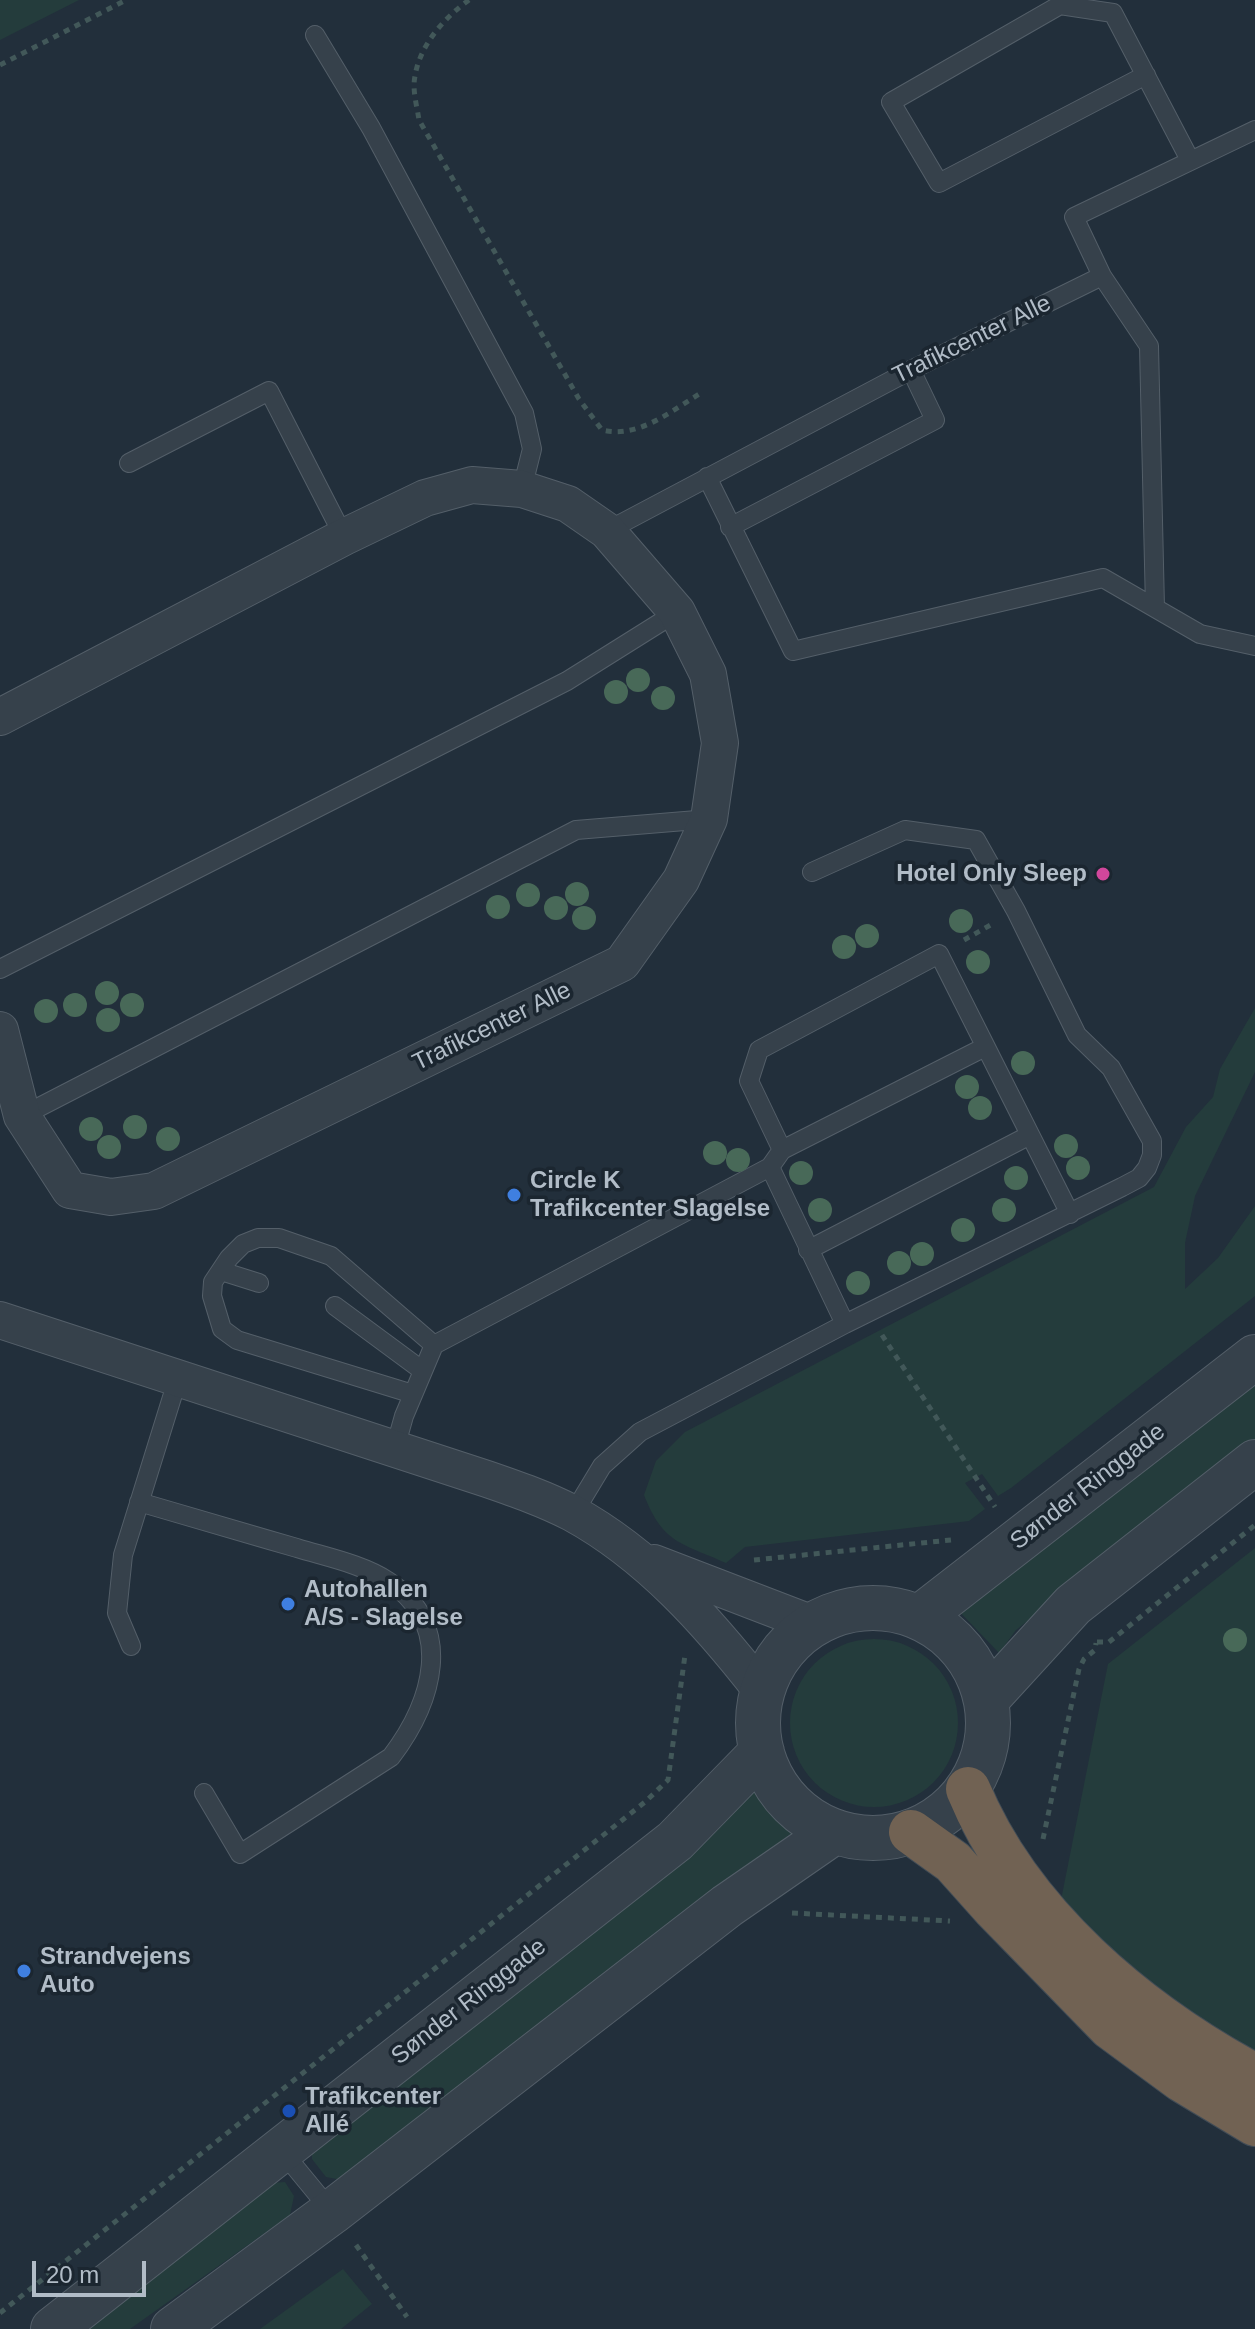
<!DOCTYPE html>
<meta charset="utf-8">
<style>
body{margin:0}
#map{position:relative;width:1255px;height:2329px;overflow:hidden;background:#222f3b;font-family:Arial,sans-serif}
canvas{display:block}
.scale{position:absolute;left:32px;top:2261px;width:114px;height:36px;box-sizing:border-box;border:4px solid #b1bcc7;border-top:0;padding-left:10px;font-size:24px;line-height:28px;white-space:nowrap;color:#b1bcc7;-webkit-text-stroke:6px #1b2630;paint-order:stroke}
</style>
<div id="map">
<canvas width="1255" height="2329"></canvas>
<div class="scale">20 m</div>
</div>
<script>
const ctx = document.querySelector('canvas').getContext('2d');
ctx.lineJoin = 'round';
function fillPath(path, color) { ctx.fillStyle = color; ctx.fill(path, 'evenodd'); }
function trace(path, color, width, dash) { ctx.strokeStyle = color; ctx.lineWidth = width; ctx.lineCap = dash ? 'butt' : 'round'; ctx.setLineDash(dash || []); ctx.stroke(path); }
function label(font, color, halo, rows, align = 'center') {
  ctx.font = font + ' Arial,sans-serif'; ctx.lineWidth = 7; ctx.setLineDash([]); ctx.textBaseline = 'middle'; ctx.strokeStyle = halo; ctx.fillStyle = color; for (const [text, x, y, turn = 0] of rows) {
    ctx.save(); ctx.translate(x, y); ctx.rotate((+turn || 0) * Math.PI / 180); ctx.textAlign = isNaN(turn) ? turn : align; if (halo) ctx.strokeText(text, 0, 0); ctx.fillText(text, 0, 0); ctx.restore();
  }
}
fillPath(new Path2D(`
 M 0,0 L 79,0 L 0,40 Z
 M 1255,1008 L 1255,1072 L 1195,1196 L 1185,1243 L 1185,1289 L 1218,1258 L 1255,1206 L 1255,1296 L 1011,1488 L 998,1496 L 982,1474 L 965,1483 L 985,1509 L 969,1521 L 745,1547 L 726,1563 C 682,1543 663,1544 644,1495 L 656,1461 L 685,1432 L 1154,1187 L 1186,1127 L 1213,1097 L 1220,1069 Z
 M 1255,1374 L 1255,1442 L 1016,1630 L 999,1653 L 956,1608 Z
 M 1255,1548 L 1255,2054 L 1145,1982 L 1060,1905 L 1108,1664 Z
 M790 1723a84 84 0 1 1 168 0a84 84 0 1 1-168 0Z
 M 754,1790 L 793,1832 L 342,2180 L 326,2177 L 312,2159 L 312,2148 Z
 M 285,2182 L 294,2196 L 290,2215 L 130,2329 L 87,2329 L 271,2183 Z
 M 343,2269 L 372,2304 L 341,2329 L 260,2329 Z`), '#243c3c');
const service = new Path2D(`
 M 315,35 L 371,128 L 524,413 L 532,449 L 522,489
 M 1146,75 L 939,183 L 891,102 L 1060,5 L 1113,13 L 1190,160
 M 1102,276 L 1149,346 L 1155,608
 M 129,463 L 269,391 L 344,537
 M 707,477 L 793,651 L 1103,578 L 1200,634 L 1255,646
 M 730,527 L 935,420 L 911,370
 M 607,531 L 911,370 L 1102,276 L 1074,217 L 1255,130
 M 0,969 L 567,681 L 677,612
 M 22,1116 L 576,830 L 709,819
 M 782,1150 L 985,1047
 M 770,1167 L 782,1150 L 749,1081 L 759,1050 L 939,954 L 1070,1214
 M 808,1250 L 1030,1135
 M 221,1271 L 259,1283
 M 335,1306 L 423,1371
 M 413,1394 L 237,1340 L 222,1329 L 212,1296 L 213,1282 L 229,1258 L 243,1244 L 258,1238 L 279,1238 L 331,1256 L 434,1345
 M 395,1448 L 404,1416 L 434,1345 L 770,1167 L 845,1324
 M 139,1502 C 191,1517 244,1533 297,1548 C 326,1557 362,1564 388,1581 C 457,1626 432,1703 391,1757 L 240,1854 L 204,1793
 M 573,1514 L 602,1466 L 640,1432 L 845,1324 L 1122,1187 L 1139,1178 L 1147,1168 L 1152,1155 L 1152,1141 L 1111,1068 L 1077,1035 L 1016,911 L 976,840 L 905,830 L 812,872
 M 131,1646 L 117,1613 L 123,1555 L 178,1378
 M 281,2150 L 332,2212`);
const minor = new Path2D(`
 M 0,717 L 344,537 L 425,498 L 472,485 L 522,489 L 568,504 L 607,531 L 677,612 L 708,674 L 720,743 L 709,819 L 681,880 L 622,963 L 154,1191 L 111,1197 L 70,1190 L 22,1116 L 0,1030
 M 0,1320 L 487,1479 C 516,1489 545,1499 572,1513 C 649,1555 709,1623 762,1691
 M 654,1563 L 813,1624`);
const tertiary = new Path2D(`
 M758 1723a115 115 0 1 1 230 0a115 115 0 1 1-230 0Z
 M 920,1617 L 1255,1357
 M 986,1700 L 1073,1605 L 1255,1462
 M 53,2329 L 675,1841 L 762,1752
 M 173,2329 L 332,2212 L 727,1906 L 834,1832`);
const motorway = new Path2D(`
 M 968,1789 C 1020,1915 1138,2013 1255,2076
 M 911,1832 L 953,1862 L 995,1909 L 1110,2027 L 1182,2080 L 1255,2124`);
trace(service, '#545f69', 20);
trace(minor, '#545f69', 38);
trace(tertiary, '#545f69', 46);
trace(motorway, '#414c56', 46);
trace(new Path2D(`
 M 469,0 C 444,18 420,45 415,76 C 412,90 417,106 419,120 L 579,399 L 602,430 C 638,439 671,411 701,393
 M 0,65 L 126,0
 M 964,940 L 994,923
 M 882,1335 L 995,1507
 M 754,1560 L 951,1540
 M 1097,1642 L 1109,1642 L 1255,1525
 M 1043,1839 L 1079,1669 L 1084,1659 L 1095,1650 L 1096,1643
 M 792,1913 L 950,1921
 M 356,2245 L 407,2317
 M 0,2313 L 645,1802 L 668,1780 L 685,1655`), '#425859', 5, [6, 6]);
trace(service, '#36414b', 18);
trace(minor, '#36414b', 36);
trace(tertiary, '#36414b', 44);
trace(motorway, '#716253', 44);
ctx.fillStyle = '#486958';
for (const [x, y] of [
 [638,680],
 [616,692],
 [663,698],
 [577,894],
 [528,895],
 [498,907],
 [556,908],
 [584,918],
 [961,921],
 [867,936],
 [844,947],
 [978,962],
 [107,993],
 [75,1005],
 [132,1005],
 [46,1011],
 [108,1020],
 [1023,1063],
 [967,1087],
 [980,1108],
 [135,1127],
 [91,1129],
 [168,1139],
 [1066,1146],
 [109,1147],
 [715,1153],
 [738,1160],
 [1078,1168],
 [801,1173],
 [1016,1178],
 [820,1210],
 [1004,1210],
 [963,1230],
 [922,1254],
 [899,1263],
 [858,1283],
 [1235,1640]
]) { ctx.beginPath(); ctx.arc(x, y, 12, 0, 2 * Math.PI); ctx.fill(); }
for (const [x, y, r, color] of [
 [1103,874,8,"#d1479c"],
 [514,1195,8,"#3f7fe0"],
 [288,1604,8,"#3f7fe0"],
 [24,1971,8,"#3f7fe0"],
 [289,2111,8,"#1a4fb4"]
]) { const dot = new Path2D(); dot.arc(x, y, r, 0, 2 * Math.PI); ctx.fillStyle = color; ctx.fill(dot); trace(dot, '#1b2630', 3); }
label('24px', '#b1bcc7', '#1b2630', [
 ["Trafikcenter Alle",972,340,-26],
 ["Trafikcenter Alle",492,1027,-26],
 ["Sønder Ringgade",1088,1487,-38],
 ["Sønder Ringgade",469,2002,-38]
]);
label('bold 24px', '#b1bcc7', '#1b2630', [
 ["Hotel Only Sleep",1087,874,"right"],
 ["Circle K",530,1181],
 ["Trafikcenter Slagelse",530,1209],
 ["Autohallen",304,1590],
 ["A/S - Slagelse",304,1618],
 ["Strandvejens",40,1957],
 ["Auto",40,1985],
 ["Trafikcenter",305,2097],
 ["Allé",305,2125]
], 'left');
</script>
